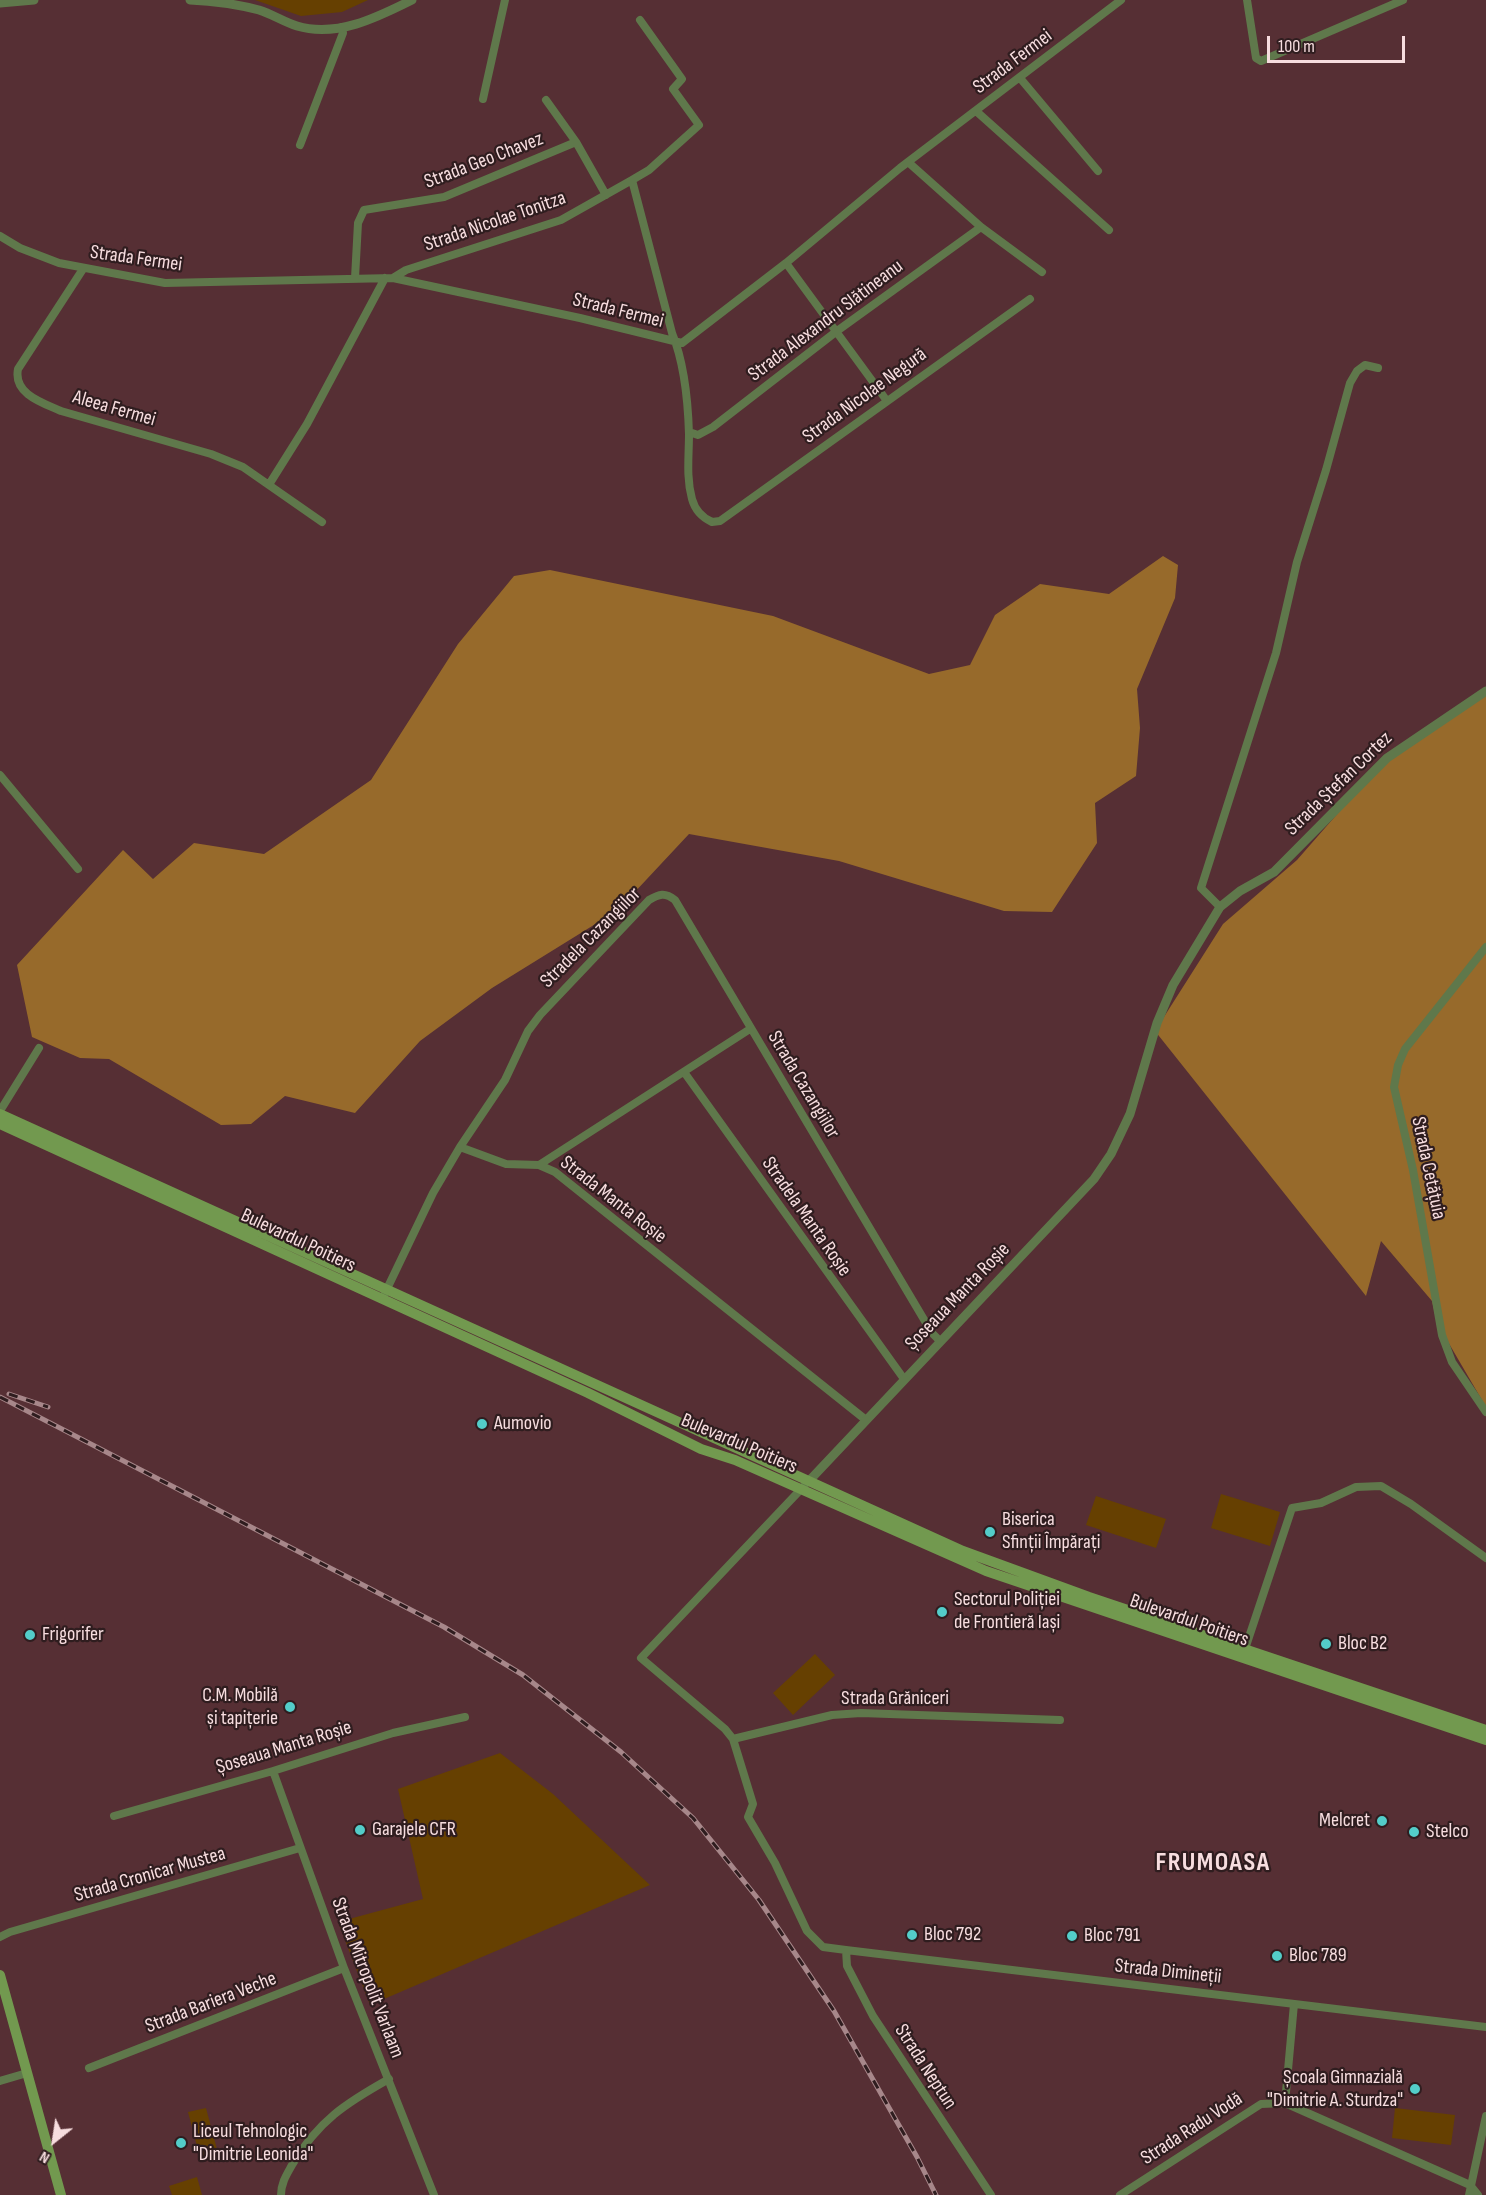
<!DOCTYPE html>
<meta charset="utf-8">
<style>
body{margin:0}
#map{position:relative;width:1486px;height:2195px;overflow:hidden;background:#562f34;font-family:"Sofia Sans Condensed",sans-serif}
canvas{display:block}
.north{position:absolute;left:24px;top:2111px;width:60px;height:60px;-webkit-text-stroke:4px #2f1d1f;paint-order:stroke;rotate:210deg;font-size:16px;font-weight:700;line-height:24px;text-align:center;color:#f7dddf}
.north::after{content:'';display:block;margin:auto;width:21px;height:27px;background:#f7dddf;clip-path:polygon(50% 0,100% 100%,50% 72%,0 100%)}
.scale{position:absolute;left:1267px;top:36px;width:138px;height:27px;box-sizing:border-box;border:3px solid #f7dddf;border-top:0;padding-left:8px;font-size:18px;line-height:21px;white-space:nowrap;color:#f7dddf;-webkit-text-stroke:4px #2f1d1f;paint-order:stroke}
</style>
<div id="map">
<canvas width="1486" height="2195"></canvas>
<div class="north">N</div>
<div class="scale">100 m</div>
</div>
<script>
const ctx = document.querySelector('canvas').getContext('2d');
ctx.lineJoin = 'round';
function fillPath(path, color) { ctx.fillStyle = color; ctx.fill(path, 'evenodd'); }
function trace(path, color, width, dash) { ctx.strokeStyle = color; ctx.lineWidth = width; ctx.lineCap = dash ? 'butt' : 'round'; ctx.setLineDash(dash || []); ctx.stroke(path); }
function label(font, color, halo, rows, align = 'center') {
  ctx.font = font + ' "Sofia Sans Condensed",sans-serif'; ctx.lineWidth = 4.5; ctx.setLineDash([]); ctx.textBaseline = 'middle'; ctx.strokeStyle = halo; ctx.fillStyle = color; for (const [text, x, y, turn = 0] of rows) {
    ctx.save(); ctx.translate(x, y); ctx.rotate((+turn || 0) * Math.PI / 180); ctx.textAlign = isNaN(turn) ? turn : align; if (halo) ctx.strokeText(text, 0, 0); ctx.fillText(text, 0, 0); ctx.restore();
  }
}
fillPath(new Path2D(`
 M 255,0 L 368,0 L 342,12 L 301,16 Z
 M 1221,1494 L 1280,1512 L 1270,1546 L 1211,1528 Z
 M 1096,1496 L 1166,1519 L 1156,1548 L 1086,1525 Z
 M 815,1654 L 835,1675 L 793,1715 L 773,1693 Z
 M 500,1753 L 553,1794 L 650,1885 L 370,2005 L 338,1922 L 423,1899 L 398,1789 Z
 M 206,2108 L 218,2153 L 200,2158 L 188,2112 Z
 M 1395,2108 L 1455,2115 L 1451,2145 L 1392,2138 Z
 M 197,2177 L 202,2195 L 172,2195 L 169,2186 Z`), '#664001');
fillPath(new Path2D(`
 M 1163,556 L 1178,565 L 1175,598 L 1137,689 L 1140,728 L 1136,776 L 1095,803 L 1097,843 L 1052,912 L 1004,911 L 839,861 L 689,834 L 618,910 L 492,988 L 420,1041 L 355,1113 L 285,1096 L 251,1124 L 221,1125 L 109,1059 L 80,1058 L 32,1037 L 17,965 L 123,850 L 153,879 L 194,843 L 264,854 L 371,780 L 458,644 L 514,576 L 550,570 L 773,616 L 929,674 L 970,665 L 995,615 L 1040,584 L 1109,594 Z
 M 1486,691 L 1486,1407 L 1437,1323 L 1432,1301 L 1381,1241 L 1366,1296 L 1155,1031 L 1223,924 L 1297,860 L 1387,757 Z`), '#976a2b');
trace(new Path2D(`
 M 1247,0 L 1256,58 L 1261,61 L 1403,0
 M 1020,78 L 1098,171
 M 483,99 L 505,0
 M 546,100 L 576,142 L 606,195
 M 976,111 L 1109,230
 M 300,145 L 343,33 L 342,27
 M 908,162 L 981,227 L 1042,272
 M 632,180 L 649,170 L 699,125 L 673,89 L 682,79 L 640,20
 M 0,236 L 20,248 L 59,263 L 165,283 L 393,278 L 580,318 L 682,343 L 786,263 L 900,168 L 1121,0
 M 786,263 L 887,401
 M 83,269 L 18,369 C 13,394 43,403 61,411 L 211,454 L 243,467 L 322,522
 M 355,278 L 358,223 L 364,210 L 444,197 L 576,142
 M 393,278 L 406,270 L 561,220 L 632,180 L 672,333 C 684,362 688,401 689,434 C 689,456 686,477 692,499 C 695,510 701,517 712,522 L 720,521 L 1030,299
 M 689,432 L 698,435 L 713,427 L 837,331 L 981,227
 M 270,483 L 307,424 L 385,278
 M 0,775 L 78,869
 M 1220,907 L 1201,888 L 1276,653 L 1297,562 L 1326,470 L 1350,383 L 1357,371 L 1365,365 L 1378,368
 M 1486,947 L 1405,1049 L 1398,1065 L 1394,1087 L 1413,1170 L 1442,1335 L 1452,1362 L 1486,1412
 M 684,1072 L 904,1379
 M 0,1111 L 39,1048
 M 460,1147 L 505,1080 L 528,1031 L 540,1015 L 649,900 C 659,894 665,892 675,900 L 932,1333 L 940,1341
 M 539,1165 L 750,1029
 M 385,1293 L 433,1193 L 460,1147 L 506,1164 L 539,1165 L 555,1172 L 866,1420
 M 804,1486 L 641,1658 L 725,1729 L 733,1739 L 753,1804 L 748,1817 L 775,1863 L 807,1931 L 823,1947 L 846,1950 L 1486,2027
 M 1245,1649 L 1292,1508 L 1321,1503 L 1356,1487 L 1381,1486 L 1411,1504 L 1486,1558
 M 733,1739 L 832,1715 L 861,1713 L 1060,1720
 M 273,1771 L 344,1968 L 434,2195
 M 114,1816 L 273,1771 L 393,1733 L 465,1717
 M 0,1937 L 10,1932 L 300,1848
 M 846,1950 L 847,1966 L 873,2016 L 991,2195
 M 89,2068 L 344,1968
 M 0,2081 L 27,2073
 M 1285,2103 L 1294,2004
 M 281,2195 C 281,2183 287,2174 292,2165 C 318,2121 346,2103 389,2079
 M 1120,2195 L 1261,2104 L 1285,2103 L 1470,2185 L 1478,2195
 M 1469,2195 L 1486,2116`), '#5f784b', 8);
trace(new Path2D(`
 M 190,0 C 213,1 236,4 259,10 C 272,14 284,22 297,26 C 337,38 378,17 412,0
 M 0,3 L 34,0
 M 808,1482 L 1094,1179 L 1111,1154 L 1130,1114 L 1157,1023 L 1173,985 L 1220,907 L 1240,891 L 1274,872 L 1387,758 L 1486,691`), '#5f784b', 9);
trace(new Path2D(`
 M 0,1114 L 963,1551 L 1089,1597 L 1486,1730
 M 0,1124 L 588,1393 L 701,1449 L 735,1460 L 986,1571 L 1486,1740
 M 0,1975 L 61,2195`), '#72994f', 10);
const rail = new Path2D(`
 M 9,1394 L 48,1407
 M 0,1397 L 444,1627 L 523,1675 L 621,1752 L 693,1818 L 759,1900 L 834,2011 L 917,2157 L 936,2195`);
trace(rail, '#a7878a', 5);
trace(rail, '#2f1d1f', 3, [9]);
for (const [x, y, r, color] of [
 [482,1424,6,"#53cdc9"],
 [990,1532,6,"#53cdc9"],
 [942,1612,6,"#53cdc9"],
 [30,1635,6,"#53cdc9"],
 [1326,1644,6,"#53cdc9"],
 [290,1707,6,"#53cdc9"],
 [1382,1821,6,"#53cdc9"],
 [360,1830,6,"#53cdc9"],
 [1414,1832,6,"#53cdc9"],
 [912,1935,6,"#53cdc9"],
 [1072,1936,6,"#53cdc9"],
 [1277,1956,6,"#53cdc9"],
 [1415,2089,6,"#53cdc9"],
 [181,2143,6,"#53cdc9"]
]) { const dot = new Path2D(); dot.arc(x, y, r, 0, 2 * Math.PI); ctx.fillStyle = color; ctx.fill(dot); trace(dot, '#2f1d1f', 2); }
label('20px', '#f7dddf', '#2f1d1f', [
 ["Strada Fermei",1013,62,-37],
 ["Strada Geo Chavez",484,161,-21],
 ["Strada Nicolae Tonitza",495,222,-19],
 ["Strada Fermei",136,259,8],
 ["Strada Fermei",618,311,14],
 ["Strada Alexandru Slătineanu",826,321,-37],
 ["Strada Nicolae Negură",865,396,-36],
 ["Aleea Fermei",114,409,16],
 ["Strada Ștefan Cortez",1339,784,-44],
 ["Stradela Cazangiilor",591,938,-45],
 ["Strada Cazangiilor",803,1085,59],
 ["Strada Cetățuia",1428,1168,78],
 ["Strada Manta Roșie",613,1200,38],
 ["Stradela Manta Roșie",806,1217,55],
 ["Bulevardul Poitiers",298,1241,25],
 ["Șoseaua Manta Roșie",958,1297,-46],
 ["Bulevardul Poitiers",739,1444,23],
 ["Bulevardul Poitiers",1189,1621,19],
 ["Strada Grăniceri",895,1699],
 ["Șoseaua Manta Roșie",284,1748,-17],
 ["Strada Cronicar Mustea",150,1875,-16],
 ["Strada Dimineții",1168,1972,6],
 ["Strada Mitropolit Varlaam",367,1978,69],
 ["Strada Bariera Veche",211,2003,-21],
 ["Strada Neptun",925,2067,57],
 ["Strada Radu Vodă",1192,2129,-33]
]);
label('20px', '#f7dddf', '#2f1d1f', [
 ["Aumovio",494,1424],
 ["Biserica",1002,1520],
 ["Sfinții Împărați",1002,1543],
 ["Sectorul Poliției",954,1600],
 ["de Frontieră Iași",954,1623],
 ["Frigorifer",42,1635],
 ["Bloc B2",1338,1644],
 ["C.M. Mobilă",278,1696,"right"],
 ["și tapițerie",278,1719,"right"],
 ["Melcret",1370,1821,"right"],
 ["Garajele CFR",372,1830],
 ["Stelco",1426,1832],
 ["Bloc 792",924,1935],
 ["Bloc 791",1084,1936],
 ["Bloc 789",1289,1956],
 ["Școala Gimnazială",1403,2078,"right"],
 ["\"Dimitrie A. Sturdza\"",1403,2101,"right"],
 ["Liceul Tehnologic",193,2132],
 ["\"Dimitrie Leonida\"",193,2155]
], 'left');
ctx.letterSpacing = '1.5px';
label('bold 26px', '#f7dddf', '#2f1d1f', [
 ["FRUMOASA",1213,1863]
]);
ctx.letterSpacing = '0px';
</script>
